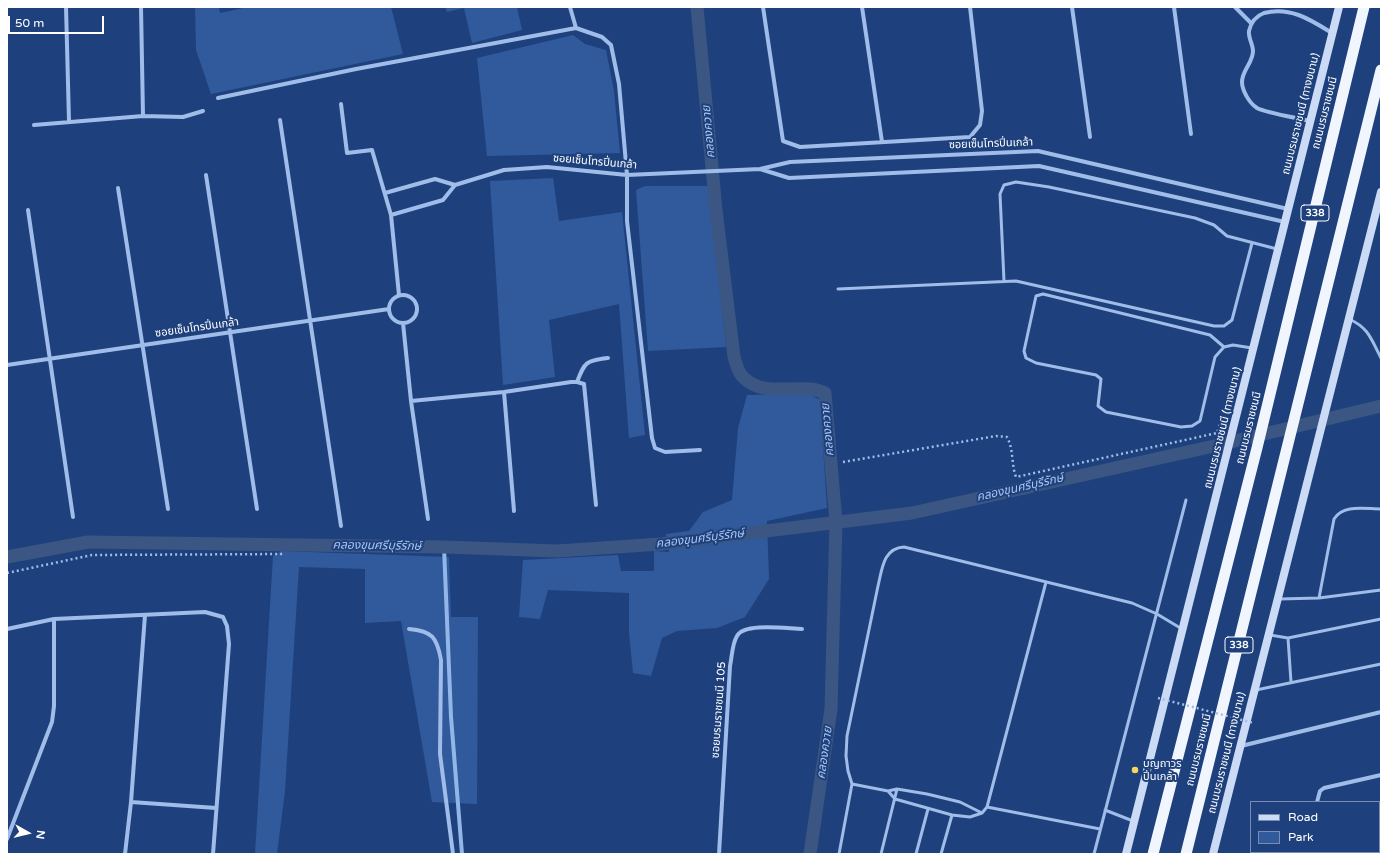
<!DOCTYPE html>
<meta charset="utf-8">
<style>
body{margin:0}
#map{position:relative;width:1388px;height:861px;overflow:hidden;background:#1e417d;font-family:"Varela Round",sans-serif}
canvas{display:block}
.frame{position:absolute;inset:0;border:8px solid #fff;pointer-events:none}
.legend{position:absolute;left:1250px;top:801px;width:130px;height:52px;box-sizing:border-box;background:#1e417d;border:1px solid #788db1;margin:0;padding:5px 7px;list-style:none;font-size:12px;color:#fff}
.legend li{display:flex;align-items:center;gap:8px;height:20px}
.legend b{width:20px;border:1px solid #788db1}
.north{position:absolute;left:8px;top:813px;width:40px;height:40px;-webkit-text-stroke:3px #1e417d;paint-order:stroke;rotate:98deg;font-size:11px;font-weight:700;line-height:16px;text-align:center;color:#fff}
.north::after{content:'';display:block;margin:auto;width:14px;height:18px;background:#fff;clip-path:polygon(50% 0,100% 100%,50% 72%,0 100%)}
.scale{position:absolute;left:8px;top:16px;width:96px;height:18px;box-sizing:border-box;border:2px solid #fff;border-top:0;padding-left:5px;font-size:12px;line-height:14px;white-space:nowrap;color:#fff;-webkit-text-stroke:3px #1e417d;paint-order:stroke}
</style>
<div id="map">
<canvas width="1388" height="861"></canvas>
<div class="frame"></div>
<ul class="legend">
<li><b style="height:5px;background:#cbdbf6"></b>Road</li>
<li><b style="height:11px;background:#305a9c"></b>Park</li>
</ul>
<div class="north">N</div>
<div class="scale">50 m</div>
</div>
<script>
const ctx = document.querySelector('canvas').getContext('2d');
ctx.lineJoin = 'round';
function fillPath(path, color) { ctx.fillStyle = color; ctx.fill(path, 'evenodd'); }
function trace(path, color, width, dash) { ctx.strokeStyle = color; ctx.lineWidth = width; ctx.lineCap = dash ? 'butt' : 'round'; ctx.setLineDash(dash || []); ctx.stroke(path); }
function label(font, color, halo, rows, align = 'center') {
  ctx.font = font + ' "Varela Round","Noto Sans Thai",sans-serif'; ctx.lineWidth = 4; ctx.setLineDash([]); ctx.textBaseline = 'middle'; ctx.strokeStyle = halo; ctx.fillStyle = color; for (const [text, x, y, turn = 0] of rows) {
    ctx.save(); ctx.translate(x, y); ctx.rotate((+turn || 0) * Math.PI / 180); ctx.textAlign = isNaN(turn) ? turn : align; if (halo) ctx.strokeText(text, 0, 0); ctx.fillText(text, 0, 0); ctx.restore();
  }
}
fillPath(new Path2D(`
 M 195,7 L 219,7 L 220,13 L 248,7 L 391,7 L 403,54 L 211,94 L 196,50 Z
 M 445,7 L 517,7 L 522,30 L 472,43 L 464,8 L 447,12 Z
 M 573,35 L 585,44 L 606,50 L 614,91 L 620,153 L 487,156 L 477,58 Z
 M 553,178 L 559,221 L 622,212 L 645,435 L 629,438 L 619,304 L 549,320 L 555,377 L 503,385 L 490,181 Z
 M 645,186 L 709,186 L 726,347 L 648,351 L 636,190 Z
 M 809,394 L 820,400 L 827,508 L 767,521 L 769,579 L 745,617 L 717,628 L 677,631 L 662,638 L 651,676 L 633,673 L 629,632 L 629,593 L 548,590 L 540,619 L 519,617 L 523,560 L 618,555 L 621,571 L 654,571 L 654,551 L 669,552 L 666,534 L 689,531 L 703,512 L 732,500 L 738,428 L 747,395 Z
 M 281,551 L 449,557 L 451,617 L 478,617 L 477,804 L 432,802 L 401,621 L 365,623 L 365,569 L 299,567 L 285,791 L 277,854 L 255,854 L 273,556 Z`), '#305a9c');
trace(new Path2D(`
 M 444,547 L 451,717 L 462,854`), '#93b6e9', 4);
trace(new Path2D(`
 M 697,7 L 716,210 L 734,357 C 736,363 738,373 743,377 C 765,400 799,381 825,393 L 836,522 L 831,709 L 810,854
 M 7,557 L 88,542 L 444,547 L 557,551 L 661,544 L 912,513 L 1214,446 L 1381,406`), '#3b5682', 13);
trace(new Path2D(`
 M 843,462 L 996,436 L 1007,437 C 1014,450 1011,464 1016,477 L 1217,433 L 1221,421 L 1225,417
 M 7,573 L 92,555 L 285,554`), '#a0bce8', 2.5, [2, 3]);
trace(new Path2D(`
 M 1004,281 L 1000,194 L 1004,185 L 1016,182 L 1049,187 L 1195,218 L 1214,225 L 1227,236 L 1277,249
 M 838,289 L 1016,281 L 1214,326 L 1224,326 L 1232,320 L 1252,243
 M 1349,319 C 1369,328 1371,339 1381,358
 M 1224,347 L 1210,335 L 1043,294 L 1036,296 L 1024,351 L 1026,358 L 1036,363 L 1096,375 L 1101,379 L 1098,406 L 1106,412 L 1181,427 L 1192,426 L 1200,421 L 1215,357 L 1224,347 L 1233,345 L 1252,348
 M 1319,598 L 1334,519 C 1343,504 1365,509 1381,509
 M 1279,599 L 1319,598 L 1381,590
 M 1270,635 L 1288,638 L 1381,619
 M 1288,638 L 1291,682
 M 1256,690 L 1381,664
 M 852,784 L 888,791 L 897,789 L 927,794 L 960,802 L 982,813
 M 888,791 L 895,799 L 952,815 L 970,817 L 982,813 L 987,807 L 1046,582
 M 987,807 L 1100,829
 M 1105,810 L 1133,821
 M 839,854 L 852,784 L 848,771 L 846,756 L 847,736 L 878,586 C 882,570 883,548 904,547 L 1132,603 L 1157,614 L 1182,629
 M 881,854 L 897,789
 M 916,854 L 928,809
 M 941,854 L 952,815
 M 1094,854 L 1186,500`), '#a0bce8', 3);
trace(new Path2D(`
 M 66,7 L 69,121
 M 141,7 L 143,116
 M 570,7 L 576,28
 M 763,7 L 783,141 L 800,147 L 970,137 L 980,125 L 982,111 L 970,7
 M 862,7 L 882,142
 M 1072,7 L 1090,137
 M 1174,7 L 1191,134
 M 1235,7 L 1251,23
 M 218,98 L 356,69 L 576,28 L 602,37 L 611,45 L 619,84 L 627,175 L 627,221 L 652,438 L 655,448 L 665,452 L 700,450
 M 341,104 L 347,153 L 372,150 L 391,215 L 399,295
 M 280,120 L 341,526
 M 1310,121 C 1298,118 1266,113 1257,108 C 1249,103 1242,90 1242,82 C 1242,70 1253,63 1253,51 C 1253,44 1248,38 1249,31 C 1251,22 1256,16 1264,13 C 1290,6 1311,20 1332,33
 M 34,125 L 143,116 L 183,117 L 203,111
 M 760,169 L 789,178 L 1039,166 L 1285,222
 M 206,175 L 257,509
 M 455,185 L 504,170 L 547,167 L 627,175 L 760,169 L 790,162 L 1038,151 L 1288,209
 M 118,188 L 168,509
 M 385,193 L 435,179 L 455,185 L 443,200 L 391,215
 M 28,210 L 73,517
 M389 309a14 14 0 1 1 28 0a14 14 0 1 1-28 0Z
 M 403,323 L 411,401 L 428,519
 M 7,365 L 389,309
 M 577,382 C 585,361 586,361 608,358
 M 504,392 L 514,511
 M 411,401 L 504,392 L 571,382 L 577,382 L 584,384 L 596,505
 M 7,629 L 54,619 L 205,612 L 223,617 L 227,626 L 229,644 L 213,854
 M 409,629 C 432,631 437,637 441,660 L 440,754 L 453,854
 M 1241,746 L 1381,712
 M 131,802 L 216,808
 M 1317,802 L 1320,791 L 1324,788 L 1381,775
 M 7,839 L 52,722 L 54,706 L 54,619
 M 1316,852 L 1317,854
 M 125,854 L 131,802 L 145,615
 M 719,854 L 730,666 C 732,657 732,644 737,636 C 744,622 789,629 802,629`), '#a0bce8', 4);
trace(new Path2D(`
 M 1126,854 L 1339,7
 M 1213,854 L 1381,192`), '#cbdbf6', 8);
trace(new Path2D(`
 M 1153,854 L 1257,448 L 1364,7
 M 1186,854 L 1381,70`), '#f0f5fe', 11);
trace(new Path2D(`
 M 1158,698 L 1254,723`), '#a0bce8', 2.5, [2, 3]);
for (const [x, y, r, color] of [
 [1135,770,4,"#f7d55f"]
]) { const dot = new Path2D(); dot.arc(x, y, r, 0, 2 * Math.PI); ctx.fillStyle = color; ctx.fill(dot); trace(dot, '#1e417d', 1.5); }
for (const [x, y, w] of [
 [1315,213,28],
 [1239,645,28]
]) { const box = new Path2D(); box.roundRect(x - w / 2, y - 8, w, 16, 3); ctx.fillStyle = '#1e417d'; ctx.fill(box); trace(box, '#fff', 1); }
label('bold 10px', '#fff', null, [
 ["338",1315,213],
 ["338",1239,645]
]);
label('11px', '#fff', '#1e417d', [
 ["ถนนบรมราชชนนี",1325,113,-76],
 ["ถนนบรมราชชนนี (ทางขนาน)",1301,114,-76],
 ["ซอยเซ็นโทรปิ่นเกล้า",991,144,-2],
 ["ซอยเซ็นโทรปิ่นเกล้า",595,162,5],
 ["ซอยเซ็นโทรปิ่นเกล้า",197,328,-8],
 ["ถนนบรมราชชนนี (ทางขนาน)",1223,428,-76],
 ["ถนนบรมราชชนนี",1249,428,-76],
 ["ซอยบรมราชชนนี 105",719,710,-86],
 ["ถนนบรมราชชนนี",1199,750,-76],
 ["ถนนบรมราชชนนี (ทางขนาน)",1227,753,-76]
]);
label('11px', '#fff', '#1e417d', [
 ["บุญถาวร",1143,764],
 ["ปิ่นเกล้า",1143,777]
], 'left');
label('italic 12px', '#abc6f0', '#1e417d', [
 ["คลองควาย",709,132,-95],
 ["คลองควาย",828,430,-95],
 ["คลองขุนศรีบุรีรักษ์",1020,488,-13],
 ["คลองขุนศรีบุรีรักษ์",700,539,-7],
 ["คลองขุนศรีบุรีรักษ์",377,546,1],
 ["คลองควาย",825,753,-82]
]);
</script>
